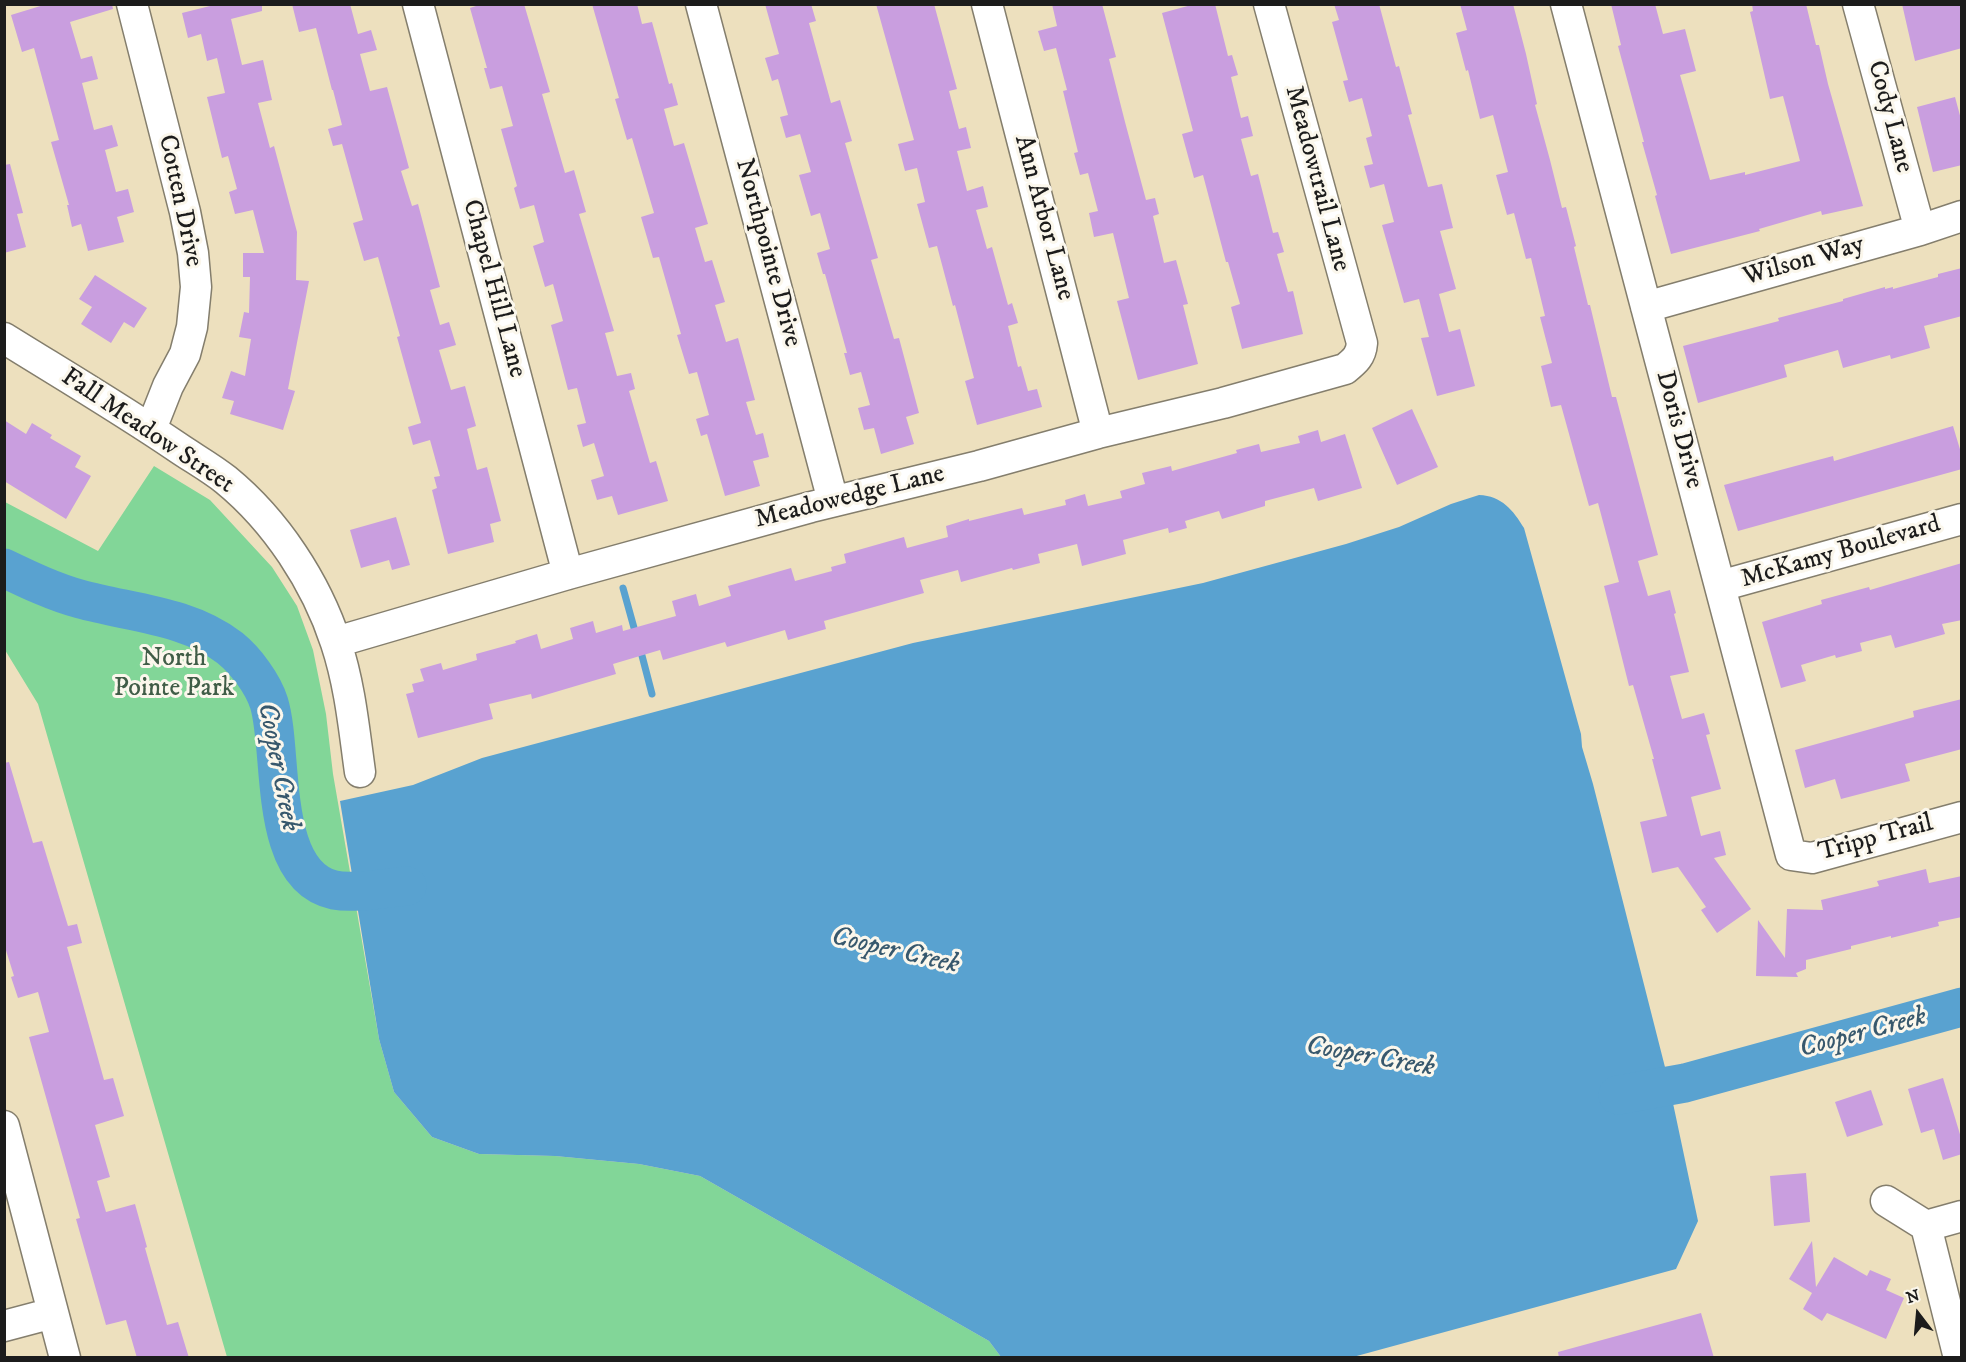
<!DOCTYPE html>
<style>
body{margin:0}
#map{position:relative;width:1966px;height:1362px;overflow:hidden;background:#ede0be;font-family:"IM FELL DW Pica",serif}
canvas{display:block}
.frame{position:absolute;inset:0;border:6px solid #1c1c1c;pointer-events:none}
.north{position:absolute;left:1888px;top:1284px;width:60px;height:60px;-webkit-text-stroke:4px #fbf7ec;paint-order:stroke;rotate:344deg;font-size:16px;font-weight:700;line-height:24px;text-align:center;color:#1c1c1c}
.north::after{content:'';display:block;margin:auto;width:21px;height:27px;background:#1c1c1c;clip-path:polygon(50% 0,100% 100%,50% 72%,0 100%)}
</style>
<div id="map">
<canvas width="1966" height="1362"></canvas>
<div class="frame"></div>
<div class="north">N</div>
</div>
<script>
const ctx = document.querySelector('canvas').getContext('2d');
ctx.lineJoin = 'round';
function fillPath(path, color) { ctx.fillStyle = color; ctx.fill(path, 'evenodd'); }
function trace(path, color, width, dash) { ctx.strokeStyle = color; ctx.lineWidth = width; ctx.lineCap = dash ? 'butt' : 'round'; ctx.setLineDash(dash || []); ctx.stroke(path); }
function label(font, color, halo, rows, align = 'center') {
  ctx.font = font + ' "IM FELL DW Pica",serif'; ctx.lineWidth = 6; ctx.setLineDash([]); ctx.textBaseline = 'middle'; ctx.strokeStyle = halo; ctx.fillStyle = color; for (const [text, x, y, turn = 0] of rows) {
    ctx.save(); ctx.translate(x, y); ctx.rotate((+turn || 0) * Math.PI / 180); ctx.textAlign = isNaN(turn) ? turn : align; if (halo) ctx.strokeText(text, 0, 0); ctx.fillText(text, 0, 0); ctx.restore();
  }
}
fillPath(new Path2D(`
 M 154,466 L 210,500 L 272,567 L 297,606 L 313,650 L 326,714 L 333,774 L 379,1039 L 394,1092 L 432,1137 L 479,1154 L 555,1156 L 639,1164 L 700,1176 L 989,1341 L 1001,1357 L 227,1357 L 38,704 L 5,650 L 5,502 L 98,551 Z`), '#82d698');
fillPath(new Path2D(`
 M 1479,495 C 1502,496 1513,510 1524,528 L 1581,734 L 1582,747 L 1593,784 L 1667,1075 L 1698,1221 L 1676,1269 L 1353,1357 L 1001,1357 L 989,1341 L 700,1176 L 639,1164 L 555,1156 L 479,1154 L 432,1137 L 394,1092 L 379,1039 L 340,801 L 413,785 L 482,758 L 913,643 L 1203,583 L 1346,544 L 1399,527 L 1451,504 Z`), '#59a2d0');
trace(new Path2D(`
 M 623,588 L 636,635
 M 640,648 L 652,694`), '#59a2d0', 7);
trace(new Path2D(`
 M 4,568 C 29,580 54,592 80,599 C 131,613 187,615 230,648 C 246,661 263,684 269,703 C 284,752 267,875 334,890 C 355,894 385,888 407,886
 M 1618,1095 L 1685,1083 L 1962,1007`), '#59a2d0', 39);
fillPath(new Path2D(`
 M 47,4 L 112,4 L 113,9 L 70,22 L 81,59 L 92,56 L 98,79 L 82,83 L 94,130 L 112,125 L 118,146 L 105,150 L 116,192 L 128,189 L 134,212 L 117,217 L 124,242 L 88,251 L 81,224 L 72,227 L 67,205 L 69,205 L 51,142 L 59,140 L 34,48 L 22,52 L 11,15 Z
 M 218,4 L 262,4 L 262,11 L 231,19 L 242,65 L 263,60 L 272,100 L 258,103 L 270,148 L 274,146 L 297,232 L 296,280 L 309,281 L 288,389 L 295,391 L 283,430 L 230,414 L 234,401 L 222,398 L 231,371 L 245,376 L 251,339 L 239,337 L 244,312 L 249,313 L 250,277 L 243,277 L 243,253 L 264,253 L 253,210 L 235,214 L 229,192 L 237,189 L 228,156 L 222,158 L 207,97 L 225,93 L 217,58 L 207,61 L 201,34 L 188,38 L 182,13 Z
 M 292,4 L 350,4 L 358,34 L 371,30 L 377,50 L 360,54 L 370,91 L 387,87 L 409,168 L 401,171 L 412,206 L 418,204 L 440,287 L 430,290 L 440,325 L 449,322 L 456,345 L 439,350 L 451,390 L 465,386 L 476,426 L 467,429 L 477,470 L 487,467 L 501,521 L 490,524 L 494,542 L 448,554 L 432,490 L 437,488 L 434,477 L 440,476 L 430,440 L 413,445 L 408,427 L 421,423 L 397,337 L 400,336 L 378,257 L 364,261 L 353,223 L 363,220 L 342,144 L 333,146 L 328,129 L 342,125 L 333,90 L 332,90 L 316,28 L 299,32 Z
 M 482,4 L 524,4 L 550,92 L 542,94 L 565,173 L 574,170 L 586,212 L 579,214 L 614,331 L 605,333 L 617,376 L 631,373 L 635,389 L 629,391 L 650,463 L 656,461 L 668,501 L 618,515 L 612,496 L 597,500 L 591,480 L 604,476 L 594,443 L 583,447 L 577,425 L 586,423 L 577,388 L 568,390 L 551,325 L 563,321 L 553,284 L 545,287 L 533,246 L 544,242 L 534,205 L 520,209 L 514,188 L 517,186 L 501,129 L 513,126 L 502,86 L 490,89 L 484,68 L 487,68 L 470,8 Z
 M 592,4 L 637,4 L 642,24 L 652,22 L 669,84 L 672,83 L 678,105 L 664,109 L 674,146 L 684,143 L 708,224 L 695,228 L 705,262 L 712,260 L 725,302 L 715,305 L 726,342 L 738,338 L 755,400 L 746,402 L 756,435 L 763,433 L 769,457 L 753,461 L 760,486 L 725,496 L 707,434 L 701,436 L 696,419 L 709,415 L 697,372 L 689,374 L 677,335 L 681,334 L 659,257 L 653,258 L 641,217 L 654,213 L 632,138 L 627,140 L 615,99 L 619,98 Z
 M 765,4 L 811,4 L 816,21 L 809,23 L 831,103 L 840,100 L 852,141 L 845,143 L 878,258 L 871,260 L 894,339 L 899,338 L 919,413 L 906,417 L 914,444 L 881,454 L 874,428 L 864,430 L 858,408 L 870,405 L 861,372 L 850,375 L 844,353 L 847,353 L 825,274 L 823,274 L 817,253 L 830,249 L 820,213 L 811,216 L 799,175 L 811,172 L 800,134 L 786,138 L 780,117 L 788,115 L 778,79 L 772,81 L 765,58 L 779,54 Z
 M 876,4 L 934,4 L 957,89 L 949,91 L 959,129 L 966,127 L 971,148 L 957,151 L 967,191 L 983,186 L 988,207 L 976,210 L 987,249 L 992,247 L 1008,305 L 1012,303 L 1018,323 L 1008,326 L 1018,367 L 1021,366 L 1028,391 L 1037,389 L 1042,407 L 977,425 L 965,381 L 974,378 L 955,305 L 953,306 L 937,246 L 929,248 L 917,204 L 925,202 L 917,168 L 905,171 L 898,144 L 914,140 Z
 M 1052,4 L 1102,4 L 1116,57 L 1109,59 L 1125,122 L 1146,200 L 1155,198 L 1159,214 L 1153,216 L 1164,263 L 1176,260 L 1188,304 L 1183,305 L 1198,364 L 1138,380 L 1117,301 L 1129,298 L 1113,233 L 1094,237 L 1089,213 L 1098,211 L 1088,173 L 1080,175 L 1074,153 L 1078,152 L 1063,91 L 1067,90 L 1056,48 L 1044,51 L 1038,31 L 1057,26 Z
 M 1195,4 L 1215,4 L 1228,56 L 1232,55 L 1238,75 L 1231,77 L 1241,118 L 1248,116 L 1253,136 L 1241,139 L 1251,176 L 1258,174 L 1273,233 L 1278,232 L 1284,252 L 1277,254 L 1288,292 L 1293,291 L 1303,334 L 1242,349 L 1231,307 L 1240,304 L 1228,262 L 1226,262 L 1203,175 L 1194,178 L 1182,134 L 1193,131 L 1162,13 Z
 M 1334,4 L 1379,4 L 1396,67 L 1399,66 L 1412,114 L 1408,115 L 1428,187 L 1442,184 L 1453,228 L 1440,231 L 1456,289 L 1439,294 L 1449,332 L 1460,329 L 1475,386 L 1437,396 L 1421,338 L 1429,337 L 1419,299 L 1404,303 L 1382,225 L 1394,222 L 1384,184 L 1370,188 L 1364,166 L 1373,164 L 1366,138 L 1372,136 L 1362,98 L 1349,102 L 1343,81 L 1348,80 L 1332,22 L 1339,20 Z
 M 1460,4 L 1513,4 L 1526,54 L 1537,104 L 1535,105 L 1550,160 L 1562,208 L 1566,207 L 1576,246 L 1574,247 L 1588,305 L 1590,305 L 1612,397 L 1616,397 L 1658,555 L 1638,561 L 1648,596 L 1670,590 L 1676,613 L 1674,614 L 1689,672 L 1670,676 L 1682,719 L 1704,713 L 1710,734 L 1706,735 L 1721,789 L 1691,797 L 1701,836 L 1720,831 L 1726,855 L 1714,858 L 1751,909 L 1717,933 L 1701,910 L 1706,907 L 1678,867 L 1652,873 L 1640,822 L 1667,816 L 1652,759 L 1654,759 L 1633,685 L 1629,686 L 1604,586 L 1619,582 L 1598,503 L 1589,506 L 1561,405 L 1551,407 L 1541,366 L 1552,363 L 1540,317 L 1545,316 L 1531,258 L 1526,259 L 1514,213 L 1507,215 L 1496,175 L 1508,172 L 1493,115 L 1480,119 L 1468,70 L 1466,71 L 1456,33 L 1467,30 Z
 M 1611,4 L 1655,4 L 1663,34 L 1685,29 L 1696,71 L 1680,75 L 1710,180 L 1745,172 L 1745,175 L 1800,161 L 1783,96 L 1770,99 L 1750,12 L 1753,11 L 1752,4 L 1806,4 L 1816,45 L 1819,45 L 1828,84 L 1863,206 L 1822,215 L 1821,211 L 1759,229 L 1760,231 L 1671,254 L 1655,196 L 1657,195 L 1642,142 L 1644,142 L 1618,46 L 1621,45 Z
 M 1902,4 L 1962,4 L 1962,48 L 1915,61 Z
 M 1955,97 L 1962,123 L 1962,165 L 1933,172 L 1917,107 Z
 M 10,164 L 23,213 L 17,214 L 26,247 L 4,253 L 4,165 Z
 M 1962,268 L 1962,316 L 1924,326 L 1930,348 L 1891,359 L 1890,355 L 1843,368 L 1838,350 L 1784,365 L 1787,377 L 1698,403 L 1683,346 L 1779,321 L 1778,318 L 1843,301 L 1843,299 L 1885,287 L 1885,289 L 1893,287 L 1893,289 L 1938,277 L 1938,274 Z
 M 95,275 L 147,308 L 134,328 L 124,322 L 111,343 L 81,324 L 92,307 L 79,299 Z
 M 1412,409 L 1438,467 L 1397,485 L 1372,428 Z
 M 4,420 L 26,434 L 32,423 L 52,435 L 50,438 L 81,456 L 75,467 L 91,476 L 66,519 L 4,481 Z
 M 1953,426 L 1962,456 L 1962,469 L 1738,531 L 1724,485 L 1833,456 L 1834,461 Z
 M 1318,430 L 1321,442 L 1345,434 L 1362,488 L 1318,501 L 1314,488 L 1265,501 L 1265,506 L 1222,519 L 1219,511 L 1185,521 L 1187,528 L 1169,533 L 1168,528 L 1123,540 L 1126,554 L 1082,566 L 1077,544 L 1038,554 L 1040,563 L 1013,570 L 1012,568 L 961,582 L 958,570 L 920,580 L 924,593 L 824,621 L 826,629 L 788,640 L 785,630 L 727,647 L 725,642 L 663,660 L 660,650 L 613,664 L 616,674 L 532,699 L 531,694 L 489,704 L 493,719 L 418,738 L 406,694 L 414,692 L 412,684 L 424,681 L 420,669 L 441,663 L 443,670 L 477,660 L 476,654 L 516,643 L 515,641 L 537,634 L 541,649 L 573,639 L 570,628 L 593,621 L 596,633 L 622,625 L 623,631 L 676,616 L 672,601 L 696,594 L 699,606 L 731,596 L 728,586 L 791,568 L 795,581 L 832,571 L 831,567 L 846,563 L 844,554 L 904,537 L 907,548 L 948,537 L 946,526 L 969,519 L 969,521 L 1022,508 L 1024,515 L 1066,505 L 1065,500 L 1085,494 L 1088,506 L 1122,498 L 1120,491 L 1145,484 L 1142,473 L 1171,466 L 1172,471 L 1237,453 L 1236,450 L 1259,444 L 1261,452 L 1300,443 L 1298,436 Z
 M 396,517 L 410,565 L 392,570 L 389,560 L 361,568 L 350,530 Z
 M 1962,563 L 1962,620 L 1942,624 L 1945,634 L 1895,648 L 1891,635 L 1860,643 L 1862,651 L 1836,658 L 1835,655 L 1801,665 L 1806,681 L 1781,688 L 1762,622 L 1822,604 L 1821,600 L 1869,587 L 1870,590 Z
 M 1962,699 L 1962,749 L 1905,764 L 1910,781 L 1841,799 L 1835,779 L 1805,788 L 1795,750 L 1914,717 L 1913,711 Z
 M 9,762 L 33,843 L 42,841 L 68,926 L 77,924 L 82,943 L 67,947 L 104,1080 L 113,1078 L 124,1116 L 95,1125 L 110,1177 L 97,1181 L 106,1212 L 135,1204 L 147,1247 L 145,1248 L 167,1325 L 178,1322 L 189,1358 L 137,1358 L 126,1320 L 106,1325 L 76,1219 L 80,1218 L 29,1037 L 49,1032 L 38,992 L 18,998 L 11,977 L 14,976 L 4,944 L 4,763 Z
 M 1926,869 L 1929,883 L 1962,876 L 1962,917 L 1938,922 L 1939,926 L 1891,938 L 1891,936 L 1851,946 L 1851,949 L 1806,960 L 1806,969 L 1796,973 L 1798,977 L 1756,976 L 1758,920 L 1785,958 L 1787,909 L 1823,910 L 1821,900 L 1879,886 L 1877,881 Z
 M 1943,1078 L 1962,1141 L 1962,1154 L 1943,1160 L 1934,1129 L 1921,1133 L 1908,1089 Z
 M 1871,1090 L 1883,1125 L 1847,1137 L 1835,1102 Z
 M 1806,1173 L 1810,1222 L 1774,1226 L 1770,1176 Z
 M 1812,1241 L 1816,1287 L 1834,1257 L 1867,1276 L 1870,1270 L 1891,1279 L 1886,1290 L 1904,1298 L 1886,1339 L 1827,1313 L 1822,1321 L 1803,1309 L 1812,1293 L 1789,1279 Z
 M 1701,1313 L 1714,1358 L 1559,1358 L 1558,1352 Z`), '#c99edf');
const minor = new Path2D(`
 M 132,4 L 185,212 L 193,253 L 196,287 L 192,327 L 185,354 L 168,386 L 151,429
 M 418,4 L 568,574
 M 701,4 L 833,501
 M 987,4 L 1098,433
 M 1566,4 L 1791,855 L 1812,858 L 1962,817
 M 1858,4 L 1920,230
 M 1646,307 L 1920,230 L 1962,216
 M 4,338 C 62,374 121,409 177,447 C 193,458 211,468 226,480 C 276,521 316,582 336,643 C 350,685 354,729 360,772
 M 1720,586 L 1962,519
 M 336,642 L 568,574 L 811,507 L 979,466 L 1098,433 L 1223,403 L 1345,369 C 1355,361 1361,356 1362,343 L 1269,4
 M 4,1126 L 65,1358
 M 1886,1201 L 1926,1226 L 1959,1358
 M 1926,1226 L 1962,1216
 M 4,1326 L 53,1313`);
trace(minor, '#847e6d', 33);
trace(minor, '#fff', 30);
label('26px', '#1c1c1c', '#fbf7ec', [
 ["Cody Lane",1889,117,75],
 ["Meadowtrail Lane",1316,179,75],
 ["Cotten Drive",179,201,78],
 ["Ann Arbor Lane",1043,218,75],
 ["Northpointe Drive",767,253,75],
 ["Wilson Way",1804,262,-16],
 ["Chapel Hill Lane",493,289,75],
 ["Doris Drive",1678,430,75],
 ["Fall Meadow Street",147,432,34],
 ["Meadowedge Lane",850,498,-14],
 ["McKamy Boulevard",1841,553,-16],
 ["Tripp Trail",1876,839,-15]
]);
label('26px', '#405d47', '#fbf7ec', [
 ["North",174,660],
 ["Pointe Park",174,690]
]);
label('italic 27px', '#37586d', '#fbf7ec', [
 ["Cooper Creek",277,767,79],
 ["Cooper Creek",895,952,13],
 ["Cooper Creek",1863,1034,-15],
 ["Cooper Creek",1370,1058,10]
]);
</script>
